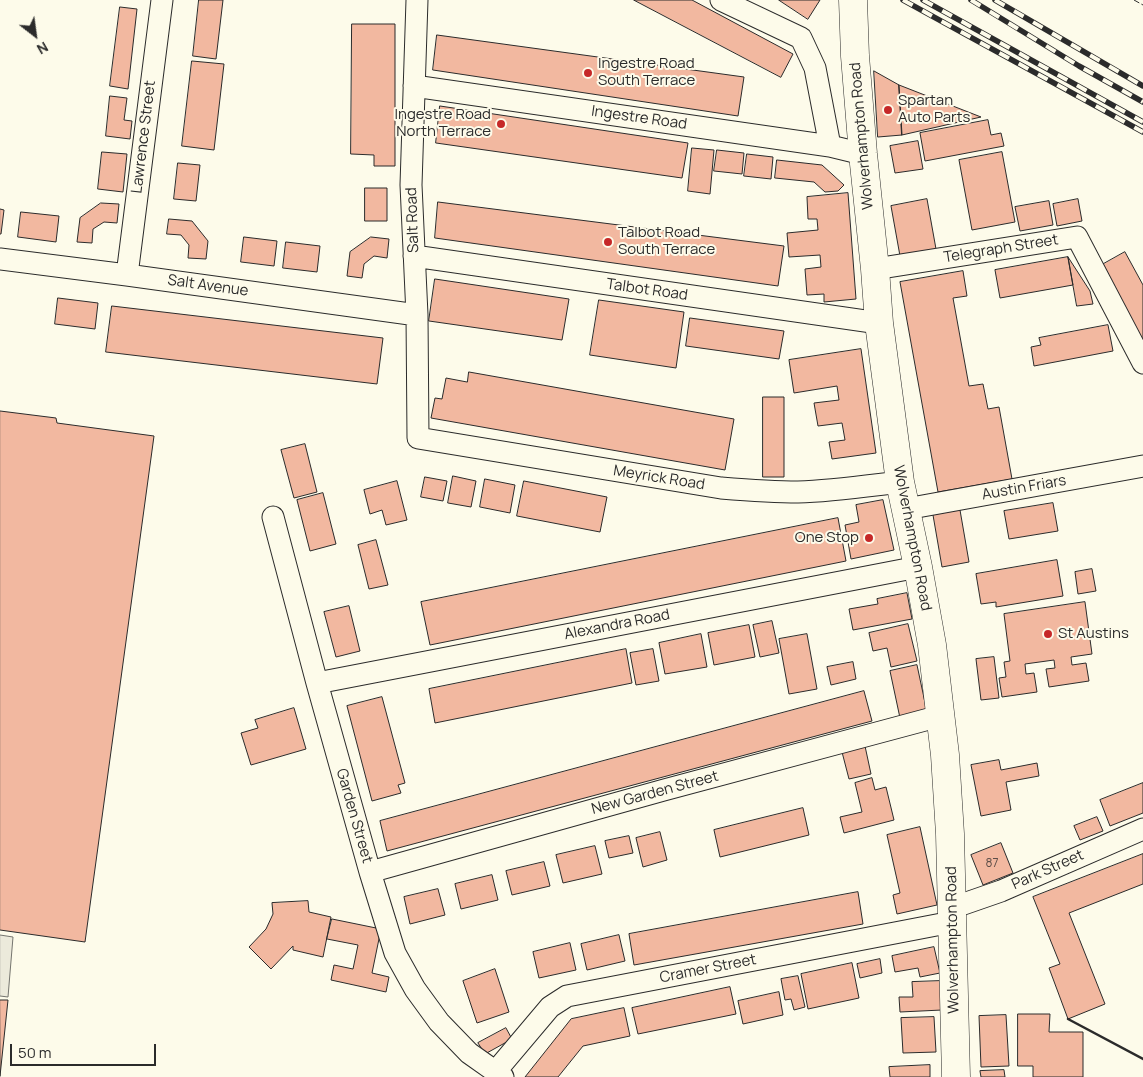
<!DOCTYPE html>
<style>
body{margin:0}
#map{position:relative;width:1143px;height:1077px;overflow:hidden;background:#fdfbea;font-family:Manrope,sans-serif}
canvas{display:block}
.north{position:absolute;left:10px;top:10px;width:50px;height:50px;-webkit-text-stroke:4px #fdfbea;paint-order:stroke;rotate:150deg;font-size:14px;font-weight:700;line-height:20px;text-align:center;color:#2b2b2b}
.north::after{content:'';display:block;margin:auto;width:18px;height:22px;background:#2b2b2b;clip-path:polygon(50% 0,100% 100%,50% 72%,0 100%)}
.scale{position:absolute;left:10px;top:1044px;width:146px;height:22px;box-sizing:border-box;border:2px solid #2b2b2b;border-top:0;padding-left:6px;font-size:15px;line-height:18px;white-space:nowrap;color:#2b2b2b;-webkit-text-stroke:4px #fdfbea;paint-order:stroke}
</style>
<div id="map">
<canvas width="1143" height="1077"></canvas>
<div class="north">N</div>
<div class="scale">50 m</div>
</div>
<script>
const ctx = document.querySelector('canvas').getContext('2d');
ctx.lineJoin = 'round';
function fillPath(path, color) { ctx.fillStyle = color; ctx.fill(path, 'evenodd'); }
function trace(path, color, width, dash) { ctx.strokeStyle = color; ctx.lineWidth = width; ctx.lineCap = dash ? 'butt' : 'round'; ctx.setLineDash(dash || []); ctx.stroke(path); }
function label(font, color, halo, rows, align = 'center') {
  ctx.font = font + ' Manrope,sans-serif'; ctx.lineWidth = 4; ctx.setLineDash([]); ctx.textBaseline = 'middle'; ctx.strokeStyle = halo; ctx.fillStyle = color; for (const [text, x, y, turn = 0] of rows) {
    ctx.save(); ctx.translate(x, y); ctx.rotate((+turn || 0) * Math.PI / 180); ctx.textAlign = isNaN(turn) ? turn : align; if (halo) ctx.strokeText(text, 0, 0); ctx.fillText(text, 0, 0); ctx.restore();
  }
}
const parking = new Path2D(`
 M 0,935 L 13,937 L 8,997 L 0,996 Z`);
fillPath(parking, '#eceadb');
trace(parking, '#74746e', 1);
const building = new Path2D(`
 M 199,0 L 223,0 L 216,59 L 193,56 Z
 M 634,0 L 692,0 L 793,54 L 781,77 Z
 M 779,0 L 820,0 L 808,19 Z
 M 120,7 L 137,9 L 128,89 L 110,86 Z
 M 352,24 L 395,24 L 395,166 L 374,166 L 374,155 L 351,154 Z
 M 437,35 L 744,77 L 738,116 L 433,70 Z
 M 192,61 L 224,64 L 214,150 L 182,146 Z
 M 874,71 L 899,85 L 902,135 L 878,137 Z
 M 899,85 L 981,117 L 902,135 Z
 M 110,96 L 127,98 L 124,120 L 132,121 L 130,139 L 106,136 Z
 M 440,106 L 688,143 L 682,178 L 436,143 Z
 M 988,120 L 991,135 L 1001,133 L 1004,146 L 925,161 L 920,133 Z
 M 918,141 L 923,169 L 895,173 L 890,146 Z
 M 692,148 L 714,150 L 710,194 L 688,191 Z
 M 717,150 L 744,153 L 742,174 L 714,171 Z
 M 102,152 L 127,154 L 123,192 L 98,189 Z
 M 1002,152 L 1015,222 L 972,230 L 959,160 Z
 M 747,154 L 773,157 L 771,179 L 744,176 Z
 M 777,160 L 822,165 L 844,185 L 838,191 L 825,192 L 814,182 L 775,178 Z
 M 178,163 L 200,165 L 196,201 L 174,199 Z
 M 365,188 L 387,188 L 387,221 L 365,221 Z
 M 848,193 L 856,299 L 824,302 L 824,294 L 807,295 L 805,269 L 821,267 L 820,255 L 789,257 L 787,233 L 818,230 L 817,219 L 808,219 L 807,197 Z
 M 927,199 L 936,249 L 900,256 L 891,206 Z
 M 1078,199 L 1082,221 L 1057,226 L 1053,204 Z
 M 1049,201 L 1053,225 L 1020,231 L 1015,207 Z
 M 438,202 L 784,246 L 778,286 L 435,238 Z
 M 101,203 L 119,204 L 117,223 L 104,222 L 93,229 L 92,243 L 77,242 L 80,218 Z
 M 0,209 L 4,210 L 1,234 L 0,234 Z
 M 21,212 L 59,216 L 56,242 L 18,237 Z
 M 169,219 L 192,221 L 208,241 L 206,259 L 188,258 L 189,245 L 181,235 L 167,234 Z
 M 244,237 L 277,241 L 274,266 L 241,262 Z
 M 371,237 L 389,239 L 387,258 L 374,256 L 364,264 L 362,278 L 347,276 L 350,252 Z
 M 286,242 L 320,246 L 317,272 L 283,268 Z
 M 1125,252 L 1143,285 L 1143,344 L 1100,266 Z
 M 1068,257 L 1090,291 L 1093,304 L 1077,306 Z
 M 1068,257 L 1073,285 L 1000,298 L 995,270 Z
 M 963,271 L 967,296 L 953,298 L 969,386 L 983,384 L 988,409 L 999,407 L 1012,479 L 938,492 L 900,282 Z
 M 435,279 L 569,299 L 562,340 L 429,321 Z
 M 58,298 L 98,303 L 95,329 L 55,324 Z
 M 599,300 L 684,312 L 676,368 L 590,355 Z
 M 112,306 L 383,338 L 377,384 L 106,352 Z
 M 690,318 L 784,331 L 779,359 L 686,346 Z
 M 1108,325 L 1113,351 L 1034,366 L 1031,347 L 1041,345 L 1039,338 Z
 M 861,349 L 876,453 L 832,459 L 829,442 L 845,440 L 842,423 L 818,426 L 814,403 L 839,400 L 837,386 L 794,393 L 789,360 Z
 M 469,372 L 734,419 L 725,470 L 431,418 L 435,398 L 442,399 L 446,378 L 467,382 Z
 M 763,397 L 784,397 L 784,477 L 763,477 Z
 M 0,411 L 56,418 L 57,423 L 154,436 L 85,942 L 0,930 Z
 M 305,444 L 317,492 L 294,498 L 281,450 Z
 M 453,476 L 476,481 L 471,507 L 448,503 Z
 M 425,477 L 447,481 L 443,501 L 421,497 Z
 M 485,479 L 515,485 L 510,513 L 480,507 Z
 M 397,481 L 407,520 L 386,525 L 382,510 L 370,514 L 364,490 Z
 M 524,481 L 607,497 L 600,532 L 517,516 Z
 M 323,493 L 336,544 L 310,551 L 297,500 Z
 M 883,500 L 894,550 L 851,559 L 845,525 L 859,522 L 856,505 Z
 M 1053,503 L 1058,531 L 1009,539 L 1004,511 Z
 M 960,510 L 969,562 L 942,567 L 933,515 Z
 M 838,518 L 846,561 L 430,645 L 421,602 Z
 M 376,540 L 388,585 L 369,589 L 358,545 Z
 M 1057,560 L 1063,596 L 996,607 L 996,602 L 981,604 L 976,574 Z
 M 1092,569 L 1096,591 L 1078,594 L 1075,572 Z
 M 907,593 L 912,619 L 853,630 L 849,609 L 878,604 L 877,599 Z
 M 1085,602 L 1092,654 L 1071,657 L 1072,665 L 1086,663 L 1089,681 L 1049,687 L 1046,669 L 1055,668 L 1054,660 L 1025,664 L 1026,674 L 1034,673 L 1037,692 L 1002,697 L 999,678 L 1006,677 L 1004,662 L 1010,661 L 1004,614 Z
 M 349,606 L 360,651 L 336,657 L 324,612 Z
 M 772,621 L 779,653 L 760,657 L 753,625 Z
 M 908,624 L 917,661 L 891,667 L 887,648 L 873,651 L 869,633 Z
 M 749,625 L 755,657 L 714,665 L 708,633 Z
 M 701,634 L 707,667 L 665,674 L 659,643 Z
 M 807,634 L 817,689 L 789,694 L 779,639 Z
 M 626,649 L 632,683 L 435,723 L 429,689 Z
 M 653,649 L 659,681 L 636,685 L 630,653 Z
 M 994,657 L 999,698 L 981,700 L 976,659 Z
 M 853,662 L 856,679 L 831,685 L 827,667 Z
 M 917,665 L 927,712 L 900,718 L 890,671 Z
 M 864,691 L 872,721 L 387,851 L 380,821 Z
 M 382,697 L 405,783 L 398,785 L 401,793 L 372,801 L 347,706 Z
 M 294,708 L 306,749 L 251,765 L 241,733 L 258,728 L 255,720 Z
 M 865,746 L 871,774 L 849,779 L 842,752 Z
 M 999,760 L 1001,770 L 1037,763 L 1039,776 L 1006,782 L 1011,810 L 981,816 L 971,765 Z
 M 872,778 L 875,790 L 886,787 L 894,820 L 844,833 L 840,817 L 862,812 L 855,783 Z
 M 1143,783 L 1143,813 L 1110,826 L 1100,800 Z
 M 803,808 L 809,835 L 720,857 L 714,830 Z
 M 1097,817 L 1103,831 L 1080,840 L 1074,826 Z
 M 920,827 L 937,905 L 897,914 L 893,895 L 900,893 L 887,835 Z
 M 660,832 L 667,860 L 643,867 L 636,838 Z
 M 629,836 L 633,853 L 609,858 L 605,841 Z
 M 1001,843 L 1013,873 L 983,885 L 971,855 Z
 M 595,846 L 602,874 L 563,883 L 556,855 Z
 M 1143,854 L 1143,884 L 1069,913 L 1105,1004 L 1068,1019 L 1049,968 L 1060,964 L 1033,897 Z
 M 544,862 L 550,886 L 512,895 L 506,871 Z
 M 492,875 L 498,900 L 461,909 L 455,884 Z
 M 438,889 L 445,915 L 410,924 L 404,897 Z
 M 858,892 L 863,924 L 634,965 L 629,934 Z
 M 308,901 L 309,912 L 331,917 L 323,957 L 293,950 L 293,946 L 271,969 L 249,947 L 266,929 L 273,914 L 272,903 Z
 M 332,919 L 381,929 L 372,973 L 389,977 L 386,992 L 331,980 L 334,965 L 353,969 L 358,945 L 327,939 Z
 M 619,935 L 625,961 L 587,970 L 581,944 Z
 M 570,943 L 576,970 L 539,978 L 533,952 Z
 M 934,947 L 940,973 L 920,977 L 918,968 L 895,972 L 892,956 Z
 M 880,959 L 882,973 L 860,978 L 857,964 Z
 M 852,963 L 859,998 L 808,1009 L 801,974 Z
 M 495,969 L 509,1012 L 477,1023 L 463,981 Z
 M 798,976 L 805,1007 L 794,1010 L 791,999 L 785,1000 L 781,979 Z
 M 940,981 L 942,1010 L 900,1012 L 899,997 L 913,997 L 912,982 Z
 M 730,987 L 736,1014 L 638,1034 L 632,1008 Z
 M 779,992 L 783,1015 L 743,1024 L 738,1001 Z
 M 0,1000 L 8,1000 L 0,1076 Z
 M 624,1008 L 630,1036 L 583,1046 L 558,1077 L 525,1077 L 571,1019 Z
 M 1018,1014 L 1050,1014 L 1049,1032 L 1083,1032 L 1083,1077 L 1033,1077 L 1033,1066 L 1018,1066 Z
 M 1006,1015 L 1009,1066 L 981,1067 L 979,1016 Z
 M 934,1017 L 936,1052 L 903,1053 L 901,1018 Z
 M 506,1028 L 512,1039 L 485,1054 L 478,1043 Z
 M 930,1065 L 930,1077 L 890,1077 L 889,1067 Z
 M 1004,1070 L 1005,1077 L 981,1077 L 980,1071 Z`);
fillPath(building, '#f2b8a0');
trace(building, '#2b2b2b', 1);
const minor = new Path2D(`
 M 417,0 L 411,185 L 417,315 L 418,438 L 721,488 C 746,490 772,492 798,492 C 832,491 866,486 900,482
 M 721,0 L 801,38 L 815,68 L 830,146
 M 414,86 L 830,146 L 863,154
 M 414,256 L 879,323
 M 0,259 L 127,275 L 417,315
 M 875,269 L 1077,237 L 1143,363
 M 127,275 L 162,0
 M 906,509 L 1143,466
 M 273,517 L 317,683 L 370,872 L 395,953 L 415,989 L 439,1022 L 469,1053 L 503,1077
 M 317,683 L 918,567
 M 370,872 L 664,790 L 940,716
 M 952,908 L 1001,891 L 1143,829
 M 496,1071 L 550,1007 L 567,996 L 952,922`);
const highway = new Path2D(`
 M 853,0 L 855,56 L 863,154 L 875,269 L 879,323 L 900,482 L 918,567 L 932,645 L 945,755 L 950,834 L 956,1077`);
trace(minor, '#2b2b2b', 23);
trace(highway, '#2b2b2b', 29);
trace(minor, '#fdfbea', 21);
trace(highway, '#fdfbea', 28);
const rail = new Path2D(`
 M 903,0 L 1143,132
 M 923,0 L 1143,122
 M 971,0 L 1079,66 L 1143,102
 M 995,0 L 1143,86`);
trace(rail, '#2b2b2b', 5.5);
trace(rail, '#fdfbea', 4, [11]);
trace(new Path2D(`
 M 1134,0 L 1143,5`), '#2b2b2b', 1, [6, 2.5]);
trace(new Path2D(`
 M 1068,1019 L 1143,1059`), '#2b2b2b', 2.5);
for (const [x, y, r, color] of [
 [588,73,5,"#c62828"],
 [888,110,5,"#c62828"],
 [501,124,5,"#c62828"],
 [608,242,5,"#c62828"],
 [869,538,5,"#c62828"],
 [1048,634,5,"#c62828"]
]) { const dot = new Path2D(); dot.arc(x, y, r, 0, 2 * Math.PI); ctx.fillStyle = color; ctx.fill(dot); trace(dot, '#fdfbea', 2); }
label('12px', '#5d4e48', null, [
 ["87",992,864]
]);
label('15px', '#2b2b2b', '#fdfbea', [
 ["Ingestre Road",598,64],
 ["South Terrace",598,81],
 ["Spartan",898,101],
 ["Auto Parts",898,118],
 ["Ingestre Road",491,115,"right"],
 ["North Terrace",491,132,"right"],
 ["Talbot Road",618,233],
 ["South Terrace",618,250],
 ["One Stop",859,538,"right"],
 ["St Austins",1058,634]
], 'left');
label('15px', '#2b2b2b', '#fdfbea', [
 ["Ingestre Road",639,118,8],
 ["Wolverhampton Road",862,136,-95],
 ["Lawrence Street",144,137,-83],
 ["Salt Road",413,220,-92],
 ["Telegraph Street",1001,249,-9],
 ["Salt Avenue",208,286,8],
 ["Talbot Road",647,290,8],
 ["Meyrick Road",659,478,9],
 ["Austin Friars",1024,488,-10],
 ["Wolverhampton Road",912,538,79],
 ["Alexandra Road",617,625,-11],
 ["New Garden Street",655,793,-15],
 ["Garden Street",354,816,74],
 ["Park Street",1048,870,-24],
 ["Wolverhampton Road",953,940,-91],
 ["Cramer Street",708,969,-11]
]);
</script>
